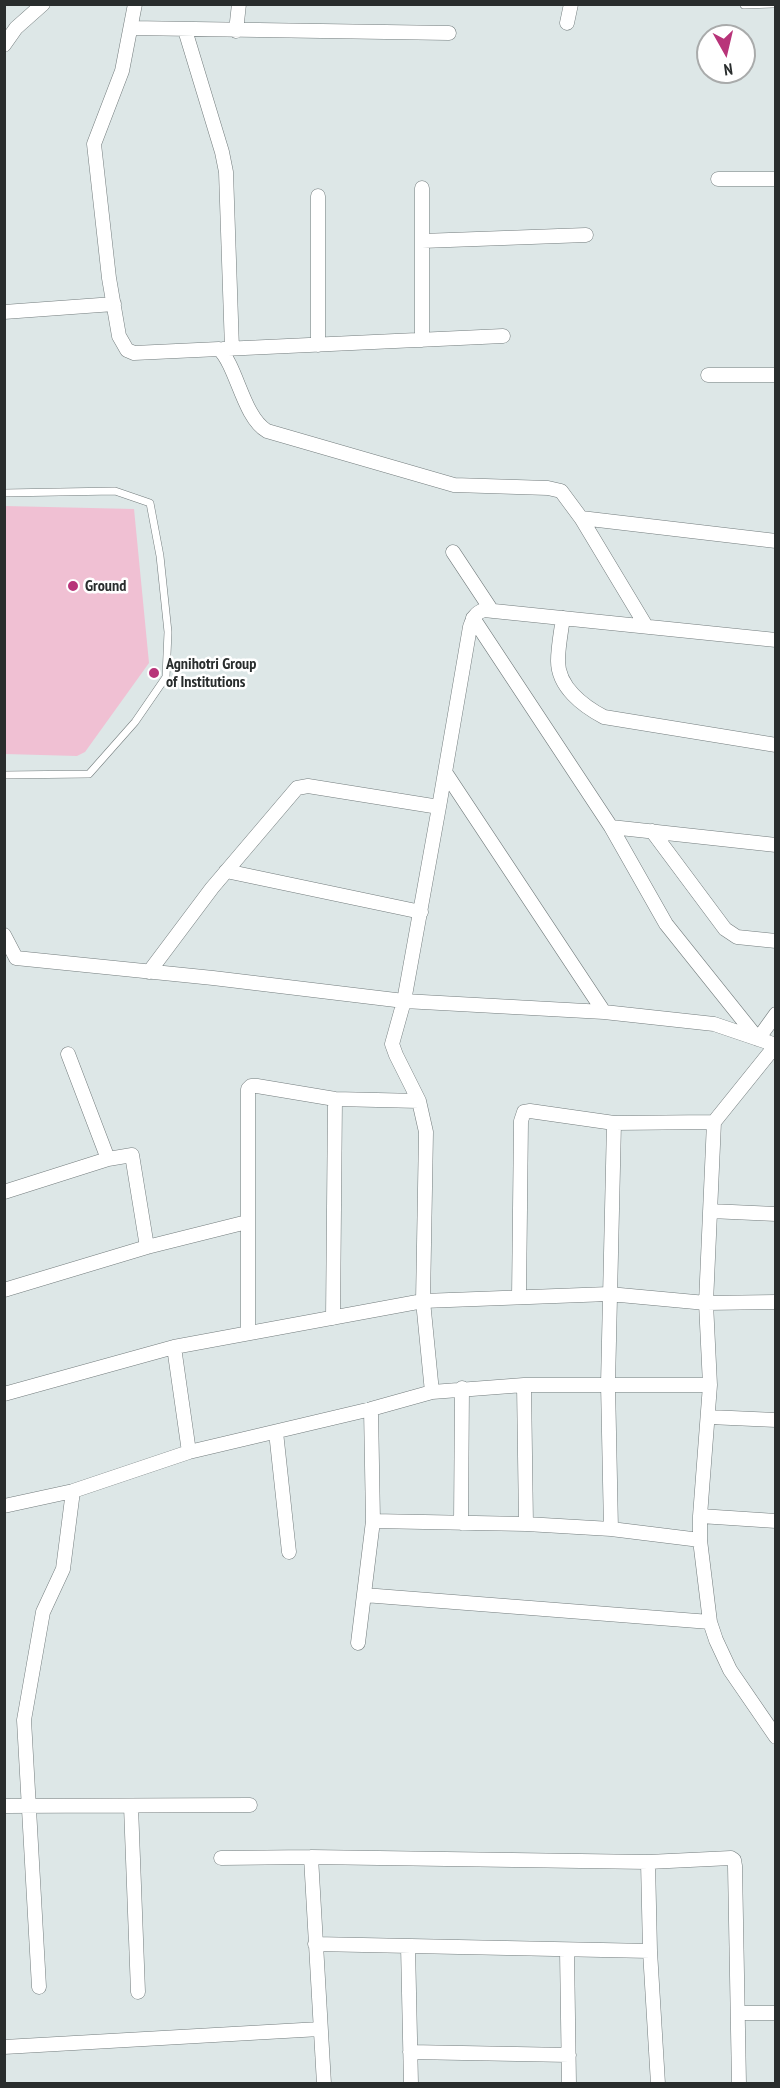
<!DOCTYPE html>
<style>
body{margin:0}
#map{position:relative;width:780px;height:2088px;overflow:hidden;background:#dde7e7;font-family:"PT Sans Narrow",sans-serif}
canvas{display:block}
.frame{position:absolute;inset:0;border:6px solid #292d2d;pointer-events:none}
.north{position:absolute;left:696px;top:24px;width:60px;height:60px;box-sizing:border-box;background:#fff;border:2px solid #a9abab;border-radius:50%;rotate:172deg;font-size:16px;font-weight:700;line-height:24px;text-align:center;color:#292d2d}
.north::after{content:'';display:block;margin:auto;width:21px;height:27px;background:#b83479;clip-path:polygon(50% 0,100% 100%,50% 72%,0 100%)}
</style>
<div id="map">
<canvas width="780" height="2088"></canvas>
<div class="frame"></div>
<div class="north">N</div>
</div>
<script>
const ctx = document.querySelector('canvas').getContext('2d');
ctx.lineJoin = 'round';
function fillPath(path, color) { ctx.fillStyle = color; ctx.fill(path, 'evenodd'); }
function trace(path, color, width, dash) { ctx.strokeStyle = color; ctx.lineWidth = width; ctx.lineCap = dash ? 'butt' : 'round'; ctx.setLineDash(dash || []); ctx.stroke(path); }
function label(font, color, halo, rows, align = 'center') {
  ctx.font = font + ' "PT Sans Narrow",sans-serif'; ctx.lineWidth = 5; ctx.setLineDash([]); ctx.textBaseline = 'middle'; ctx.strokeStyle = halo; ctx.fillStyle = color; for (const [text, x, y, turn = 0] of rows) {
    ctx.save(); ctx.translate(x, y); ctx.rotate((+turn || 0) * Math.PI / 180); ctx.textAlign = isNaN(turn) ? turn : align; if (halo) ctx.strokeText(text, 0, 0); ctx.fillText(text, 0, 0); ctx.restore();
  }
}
fillPath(new Path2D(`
 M 5,506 L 134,509 L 149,663 L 85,752 L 77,756 L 5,754 Z`), '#f0c0d3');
const lane = new Path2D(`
 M 744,5 L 773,4
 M 4,493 L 115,491 L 150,503 L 160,556 L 168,632 L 166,677 L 135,722 L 89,774 L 4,775`);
const street = new Path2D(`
 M 135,4 L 122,71 L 94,144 L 109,278 L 119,336 L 127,350 L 134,353 L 219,349 C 237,366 243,417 267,431 L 454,485 L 548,488 L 561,491 L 581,518 L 646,626
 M 567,23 L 571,4
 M 131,28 L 449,33
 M 185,30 L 222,152 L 226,172 L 232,349
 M 236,31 L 239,4
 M 4,45 L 16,28 L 43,4
 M 718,179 L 776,179
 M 422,188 L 422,340
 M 318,196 L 318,345
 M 422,241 L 586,235
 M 4,312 L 114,304
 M 223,349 L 503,336
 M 708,375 L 776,375
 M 581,518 L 776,541
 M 453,552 L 492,611
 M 473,618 L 611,827 L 666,924 L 758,1039 L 776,1014
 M 563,618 C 561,632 558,647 558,661 C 558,687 583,706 604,717 L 776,745
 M 445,772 L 604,1012
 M 439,807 L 470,627 C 473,618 475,613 484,610 L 776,640
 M 611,827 L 776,845
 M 652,831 L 725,929 L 737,937 L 776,941
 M 226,871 L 421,912
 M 4,935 L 16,958 L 213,978 L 404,1001 L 604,1012 L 714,1024 L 776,1045
 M 149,972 L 212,888 L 297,788 L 308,786 L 439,807 L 404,1001 L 392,1044 L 396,1055 L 419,1101 L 426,1132 L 423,1301 L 432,1392
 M 776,1045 L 714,1122 L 706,1303 L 710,1385 L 700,1516 L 700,1540 L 710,1622 L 716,1640 L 730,1670 L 776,1737
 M 68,1054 L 108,1159
 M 4,1192 L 108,1159 L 132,1155 L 147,1247
 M 710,1211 L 776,1214
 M 4,1290 L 147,1247 L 247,1222
 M 519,1297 L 521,1121 L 524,1112 L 530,1111 L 614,1123 L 714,1122
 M 333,1318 L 335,1099
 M 248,1332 L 248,1089 L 251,1086 L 257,1086 L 335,1099 L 419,1101
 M 174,1347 L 189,1452
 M 524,1385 L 526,1524
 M 4,1394 L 174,1347 L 423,1301 L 609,1294 L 706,1303 L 776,1302
 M 709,1417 L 776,1420
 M 276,1432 L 289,1552
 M 4,1506 L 73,1491 L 189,1452 L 371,1409 L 432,1392 L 524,1385 L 710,1385
 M 700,1516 L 776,1521
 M 373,1521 L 526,1524 L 611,1529 L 700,1540
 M 461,1523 L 462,1388
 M 611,1529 L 608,1384 L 614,1123
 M 364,1595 L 710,1622
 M 358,1643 L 373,1521 L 371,1409
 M 4,1806 L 250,1805
 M 131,1806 L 138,1992
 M 311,1857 L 324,2084
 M 221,1858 L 311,1857 L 648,1862 L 731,1858 L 734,1860 L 735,1866 L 739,2084
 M 315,1944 L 650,1951 L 648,1862
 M 408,1946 L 411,2084
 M 567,1951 L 569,2084
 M 650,1951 L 658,2084
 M 39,1987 L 24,1720 L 43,1612 L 63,1569 L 73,1491
 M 738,2013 L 776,2013
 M 4,2047 L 320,2029
 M 410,2052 L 569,2055`);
trace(lane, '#737c7d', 8);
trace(street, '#737c7d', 15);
trace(lane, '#fff', 7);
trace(street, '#fff', 14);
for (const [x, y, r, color] of [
 [73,586,6,"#b83479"],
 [154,673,6,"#b83479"]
]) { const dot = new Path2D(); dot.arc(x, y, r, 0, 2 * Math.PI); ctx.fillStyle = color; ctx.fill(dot); trace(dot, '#fff', 2); }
label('bold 16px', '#292d2d', '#fff', [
 ["Ground",85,586],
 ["Agnihotri Group",166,664],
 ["of Institutions",166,682]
], 'left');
</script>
